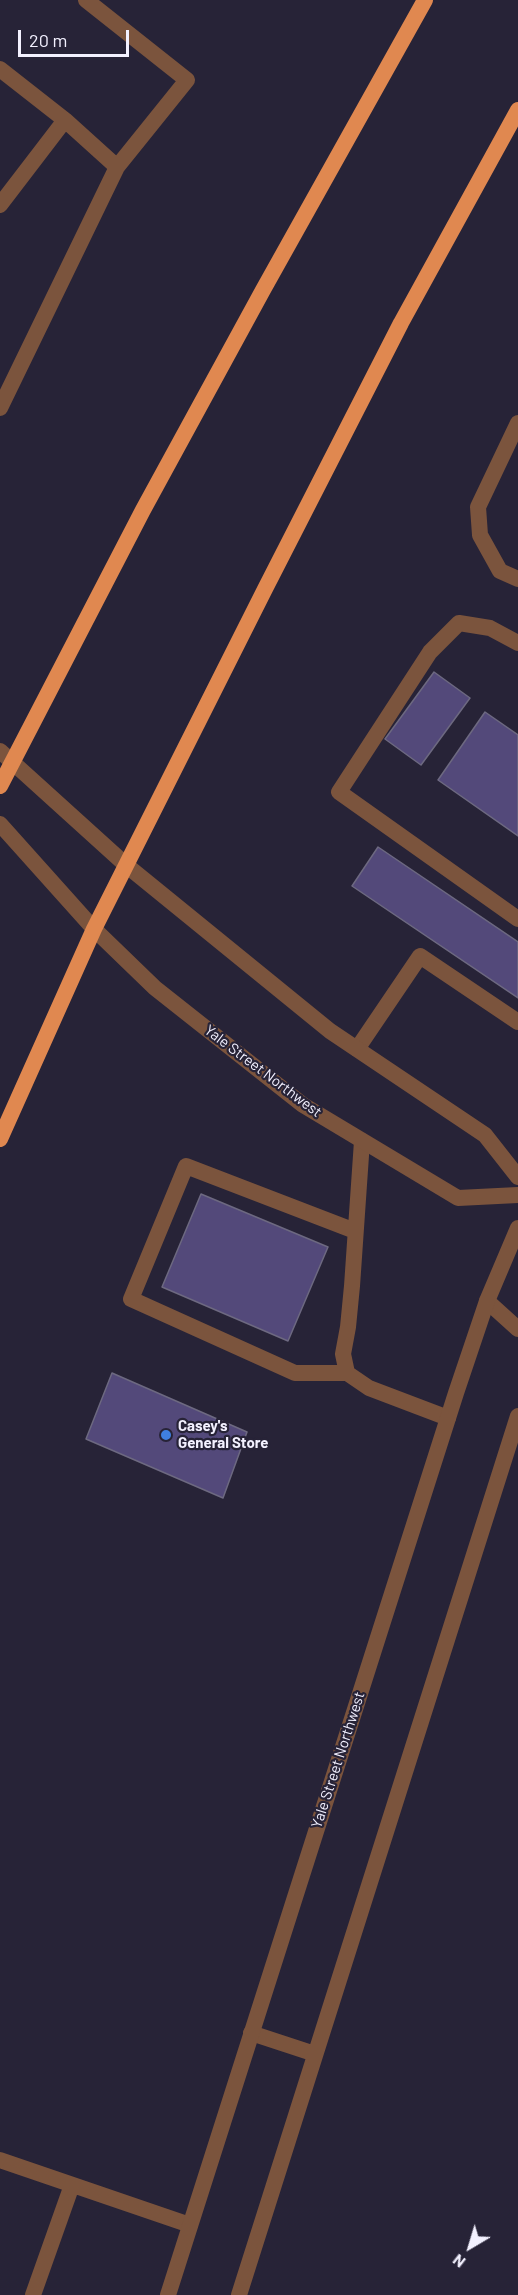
<!DOCTYPE html>
<style>
body{margin:0}
#map{position:relative;width:518px;height:2295px;overflow:hidden;background:#272337;font-family:Barlow,sans-serif}
canvas{display:block}
.north{position:absolute;left:440px;top:2217px;width:60px;height:60px;-webkit-text-stroke:4px #272337;paint-order:stroke;rotate:218deg;font-size:16px;font-weight:700;line-height:24px;text-align:center;color:#f3f1ff}
.north::after{content:'';display:block;margin:auto;width:21px;height:27px;background:#f3f1ff;clip-path:polygon(50% 0,100% 100%,50% 72%,0 100%)}
.scale{position:absolute;left:18px;top:30px;width:111px;height:27px;box-sizing:border-box;border:3px solid #f3f1ff;border-top:0;padding-left:8px;font-size:18px;line-height:21px;white-space:nowrap;color:#f3f1ff;-webkit-text-stroke:4px #272337;paint-order:stroke}
</style>
<div id="map">
<canvas width="518" height="2295"></canvas>
<div class="north">N</div>
<div class="scale">20 m</div>
</div>
<script>
const ctx = document.querySelector('canvas').getContext('2d');
ctx.lineJoin = 'round';
function fillPath(path, color) { ctx.fillStyle = color; ctx.fill(path, 'evenodd'); }
function trace(path, color, width, dash) { ctx.strokeStyle = color; ctx.lineWidth = width; ctx.lineCap = dash ? 'butt' : 'round'; ctx.setLineDash(dash || []); ctx.stroke(path); }
function label(font, color, halo, rows, align = 'center') {
  ctx.font = font + ' Barlow,sans-serif'; ctx.lineWidth = 4.5; ctx.setLineDash([]); ctx.textBaseline = 'middle'; ctx.strokeStyle = halo; ctx.fillStyle = color; for (const [text, x, y, turn = 0] of rows) {
    ctx.save(); ctx.translate(x, y); ctx.rotate((+turn || 0) * Math.PI / 180); ctx.textAlign = isNaN(turn) ? turn : align; if (halo) ctx.strokeText(text, 0, 0); ctx.fillText(text, 0, 0); ctx.restore();
  }
}
const building = new Path2D(`
 M 434,672 L 470,698 L 421,765 L 385,739 Z
 M 485,712 L 518,735 L 518,836 L 438,780 Z
 M 378,847 L 518,942 L 518,998 L 352,886 Z
 M 201,1194 L 328,1247 L 288,1341 L 162,1287 Z
 M 112,1373 L 247,1432 L 223,1498 L 86,1439 Z`);
fillPath(building, '#53497a');
trace(building, '#6d6981', 1.5);
trace(new Path2D(`
 M 0,69 L 65,120 L 0,205
 M 65,120 L 117,167
 M 0,408 L 117,167 L 187,80 L 86,0
 M 518,423 L 478,507 L 480,535 L 500,571 L 518,579
 M 518,643 L 490,628 L 459,623 L 430,652 L 339,792 L 518,919
 M 357,1049 L 420,956 L 518,1022
 M 362,1141 L 352,1286 L 348,1327 L 343,1354 L 347,1373 L 369,1388 L 448,1418
 M 487,1301 L 518,1329
 M 347,1373 L 295,1373 L 131,1299 L 186,1166 L 355,1231
 M 251,2033 L 315,2054
 M 0,2160 L 190,2225
 M 33,2295 L 72,2185
 M 239,2295 L 518,1416`), '#7b543d', 16);
trace(new Path2D(`
 M 126,865 L 330,1031 L 485,1135 L 518,1177
 M 94,929 L 155,988 L 303,1105 L 458,1198 L 518,1195
 M 168,2295 L 456,1393 L 487,1301 L 518,1228`), '#7b543d', 16);
trace(new Path2D(`
 M 0,751 L 126,865
 M 0,824 L 94,929`), '#7b543d', 16);
trace(new Path2D(`
 M 0,786 L 143,510 L 263,290 L 425,0
 M 0,1139 L 94,929 L 265,589 L 401,323 L 518,110`), '#e08850', 16);
for (const [x, y, r, color] of [
 [166,1435,6,"#3f7fe0"]
]) { const dot = new Path2D(); dot.arc(x, y, r, 0, 2 * Math.PI); ctx.fillStyle = color; ctx.fill(dot); trace(dot, '#272337', 2); }
label('15px', '#f3f1ff', '#272337', [
 ["Yale Street Northwest",263,1071,37],
 ["Yale Street Northwest",338,1760,-72]
]);
label('bold 15px', '#f3f1ff', '#272337', [
 ["Casey's",178,1426],
 ["General Store",178,1443]
], 'left');
</script>
